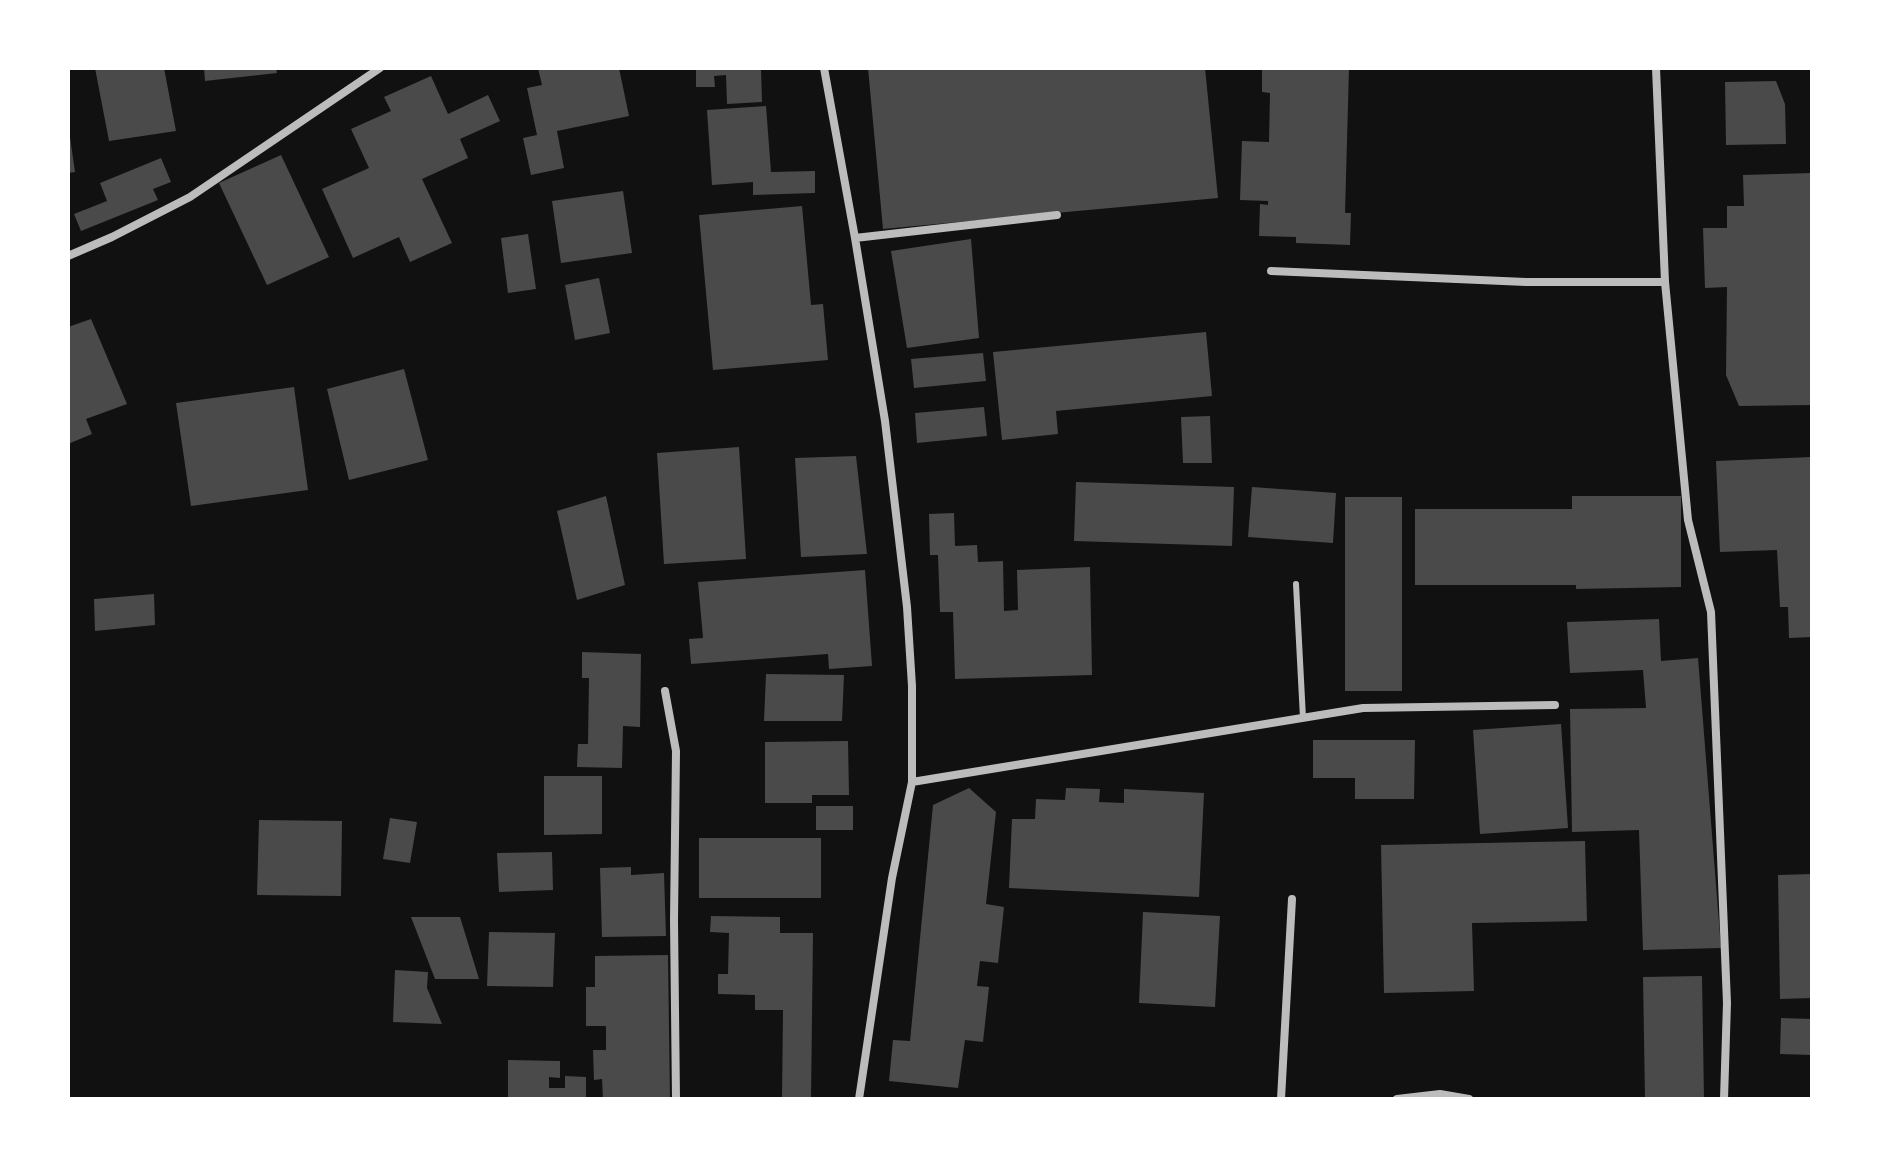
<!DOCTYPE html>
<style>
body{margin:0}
#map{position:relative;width:1880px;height:1167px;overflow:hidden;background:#111;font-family:"Varela Round",sans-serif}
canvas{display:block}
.frame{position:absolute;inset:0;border:70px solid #fff;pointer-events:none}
</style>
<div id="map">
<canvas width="1880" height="1167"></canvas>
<div class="frame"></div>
</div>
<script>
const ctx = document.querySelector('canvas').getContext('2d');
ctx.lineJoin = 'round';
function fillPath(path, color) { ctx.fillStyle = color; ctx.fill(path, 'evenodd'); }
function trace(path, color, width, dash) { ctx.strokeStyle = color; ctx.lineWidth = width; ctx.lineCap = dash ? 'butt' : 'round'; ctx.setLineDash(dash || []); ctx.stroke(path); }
fillPath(new Path2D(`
 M 95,68 L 164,68 L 176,131 L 109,141 Z
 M 204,68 L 276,68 L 277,73 L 205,81 Z
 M 538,68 L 619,68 L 629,116 L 557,131 L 564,168 L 531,175 L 523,138 L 537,135 L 527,88 L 542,85 Z
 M 696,68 L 761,68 L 762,102 L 727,104 L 726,75 L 714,76 L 715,87 L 696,87 Z
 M 868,68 L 1205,68 L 1218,198 L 883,229 Z
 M 1262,68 L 1349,68 L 1345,213 L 1351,213 L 1350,245 L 1296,243 L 1296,237 L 1259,236 L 1260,204 L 1268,205 L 1268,201 L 1240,200 L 1242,141 L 1269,142 L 1270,93 L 1262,92 Z
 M 431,76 L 448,114 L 488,95 L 500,121 L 460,139 L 468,158 L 422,179 L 452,243 L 410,262 L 399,237 L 353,258 L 322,189 L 369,168 L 351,129 L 391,111 L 384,97 Z
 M 1776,81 L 1785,104 L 1786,144 L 1726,145 L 1725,82 Z
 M 766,106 L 771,172 L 815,171 L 815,193 L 753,195 L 753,182 L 712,185 L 707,110 Z
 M 70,137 L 75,172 L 68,173 L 68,138 Z
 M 281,155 L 329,257 L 267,285 L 219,183 Z
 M 161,158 L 171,182 L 153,189 L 158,200 L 81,231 L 74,214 L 107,201 L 100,183 Z
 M 1812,173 L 1812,405 L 1739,406 L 1726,375 L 1727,287 L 1705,288 L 1703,228 L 1727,228 L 1727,206 L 1744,206 L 1743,175 Z
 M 623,191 L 632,253 L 561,263 L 552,201 Z
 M 802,206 L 811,305 L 823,304 L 828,360 L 713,370 L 699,215 Z
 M 528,234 L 536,289 L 508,293 L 501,238 Z
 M 971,239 L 979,338 L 907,348 L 891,251 Z
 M 599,278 L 610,333 L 575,340 L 565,285 Z
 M 91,319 L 127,404 L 86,419 L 92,434 L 68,444 L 68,327 Z
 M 1206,332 L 1212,396 L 1056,411 L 1058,434 L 1002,440 L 993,352 Z
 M 983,353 L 986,381 L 914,388 L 911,359 Z
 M 404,369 L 428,460 L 349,480 L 327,389 Z
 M 294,387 L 308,490 L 191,506 L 176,403 Z
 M 984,407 L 987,436 L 917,443 L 915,413 Z
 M 1210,416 L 1212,463 L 1183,463 L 1181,417 Z
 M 739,447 L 746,559 L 664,564 L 657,453 Z
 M 856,456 L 867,554 L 801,557 L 795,458 Z
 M 1812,457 L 1812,637 L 1789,638 L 1788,607 L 1780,607 L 1777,550 L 1720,552 L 1716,461 Z
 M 1076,482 L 1234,487 L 1232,546 L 1074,541 Z
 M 1252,487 L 1336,493 L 1333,543 L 1248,537 Z
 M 606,496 L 625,585 L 577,600 L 557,511 Z
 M 1572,496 L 1681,496 L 1681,587 L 1576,589 L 1576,585 L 1415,585 L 1415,509 L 1572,509 Z
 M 1345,497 L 1402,497 L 1402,691 L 1345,691 Z
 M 954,513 L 955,546 L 977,545 L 978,562 L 1003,561 L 1004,611 L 1018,610 L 1017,570 L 1090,567 L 1092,675 L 955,679 L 953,612 L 940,612 L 938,555 L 930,555 L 929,514 Z
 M 865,570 L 872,666 L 829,669 L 828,654 L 691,664 L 689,639 L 703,638 L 698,582 Z
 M 154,594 L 155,625 L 95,631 L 94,599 Z
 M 1659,619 L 1661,661 L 1698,658 L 1721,948 L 1643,950 L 1639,830 L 1572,832 L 1570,709 L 1646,708 L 1643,670 L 1570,673 L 1567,622 Z
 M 582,652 L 641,654 L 640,727 L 623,726 L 622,768 L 577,767 L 578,744 L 588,744 L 589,678 L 582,678 Z
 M 766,674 L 844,675 L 842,721 L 764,721 Z
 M 1561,724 L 1568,828 L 1480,834 L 1473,730 Z
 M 1313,740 L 1415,740 L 1414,799 L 1355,799 L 1355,778 L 1313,778 Z
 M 848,741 L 849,795 L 812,795 L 812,803 L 765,803 L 765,742 Z
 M 544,776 L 602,776 L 602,834 L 544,835 Z
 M 969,788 L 996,812 L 986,904 L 1004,907 L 998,963 L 980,961 L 977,986 L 989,987 L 983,1042 L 965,1040 L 958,1088 L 889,1081 L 893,1040 L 910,1041 L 933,805 Z
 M 1066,788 L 1100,789 L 1099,802 L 1124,803 L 1124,789 L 1204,793 L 1199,897 L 1009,888 L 1012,819 L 1035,819 L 1036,799 L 1065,800 Z
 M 816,806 L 853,806 L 853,830 L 816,830 Z
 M 390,818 L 417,822 L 410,863 L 383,859 Z
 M 259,820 L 342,821 L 341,896 L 257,895 Z
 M 699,838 L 821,838 L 821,898 L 699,898 Z
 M 1585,841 L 1587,921 L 1472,923 L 1474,991 L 1384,993 L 1381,845 Z
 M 552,852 L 553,890 L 499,892 L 497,853 Z
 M 631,867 L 631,875 L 664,873 L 666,936 L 602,937 L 600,868 Z
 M 1812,874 L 1812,998 L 1780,999 L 1778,875 Z
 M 1143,912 L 1220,916 L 1215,1007 L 1139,1003 Z
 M 711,916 L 780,917 L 780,933 L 813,933 L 811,1099 L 782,1099 L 783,1010 L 755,1010 L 755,995 L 718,994 L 718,974 L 728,974 L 729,933 L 710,932 Z
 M 411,917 L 460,917 L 479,979 L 435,979 Z
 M 489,932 L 555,933 L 553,987 L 487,986 Z
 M 668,955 L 670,1099 L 603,1099 L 602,1079 L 594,1080 L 593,1050 L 606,1050 L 606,1026 L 586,1026 L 586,987 L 595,987 L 595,956 Z
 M 395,970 L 428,972 L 427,988 L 442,1024 L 393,1022 Z
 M 1702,976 L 1704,1099 L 1645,1099 L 1643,977 Z
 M 1781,1018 L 1812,1019 L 1812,1055 L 1780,1054 Z
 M 508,1060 L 560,1061 L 560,1078 L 549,1077 L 549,1088 L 565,1088 L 565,1076 L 586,1077 L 586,1099 L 508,1099 Z`), '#4a4a4a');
trace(new Path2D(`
 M 1296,584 L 1303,718`), '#bcbcbc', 6);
trace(new Path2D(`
 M 824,68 L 855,238 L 885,421 L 907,607 L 912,686 L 912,782 L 892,878 L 859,1099
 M 1656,68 L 1665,282 L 1688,520 L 1711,612 L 1727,1003 L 1724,1099
 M 855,238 L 1057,215
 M 68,256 L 112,237 L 190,197 L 380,68
 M 1271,271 L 1526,282 L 1665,282
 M 665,691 L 676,751 L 674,920 L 676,1099
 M 912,782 L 1363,708 L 1555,705
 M 1281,1099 L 1292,899
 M 1397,1099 L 1440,1094 L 1469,1099`), '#bcbcbc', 8);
</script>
